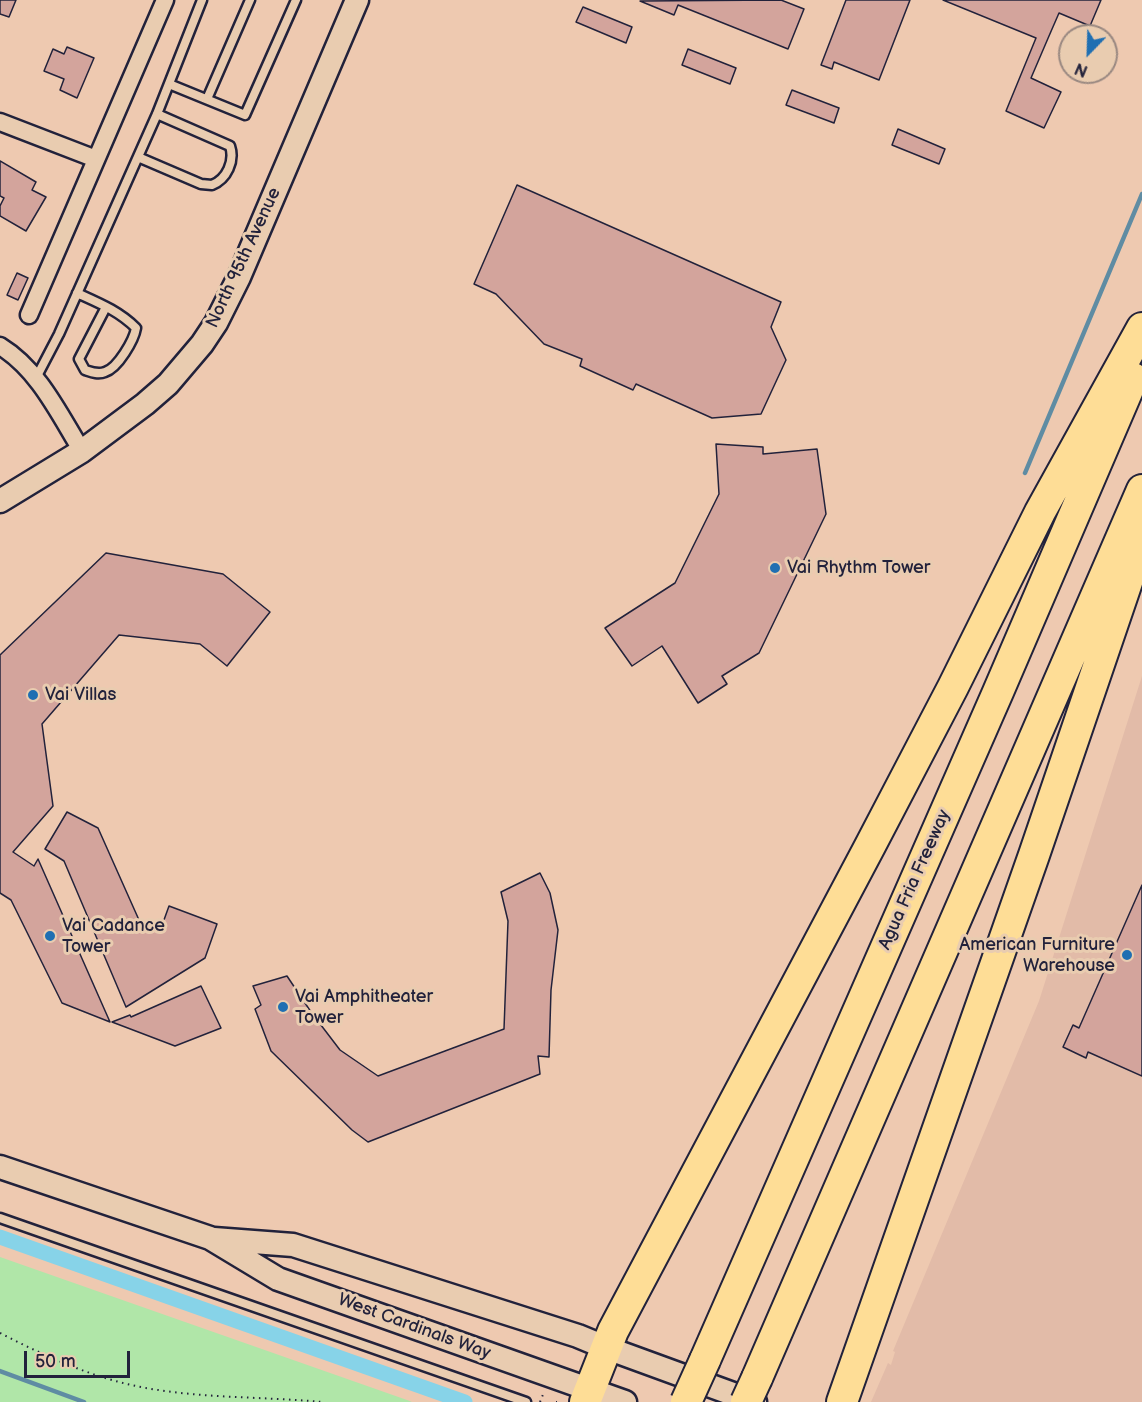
<!DOCTYPE html>
<style>
body{margin:0}
#map{position:relative;width:1142px;height:1402px;overflow:hidden;background:#eec9b0;font-family:"Balsamiq Sans",sans-serif}
canvas{display:block}
.north{position:absolute;left:1058px;top:24px;width:60px;height:60px;box-sizing:border-box;background:#e9ccb0;border:2px solid #998881;border-radius:50%;rotate:203deg;font-size:16px;font-weight:700;line-height:24px;text-align:center;color:#22223b}
.north::after{content:'';display:block;margin:auto;width:21px;height:27px;background:#1f6fb2;clip-path:polygon(50% 0,100% 100%,50% 72%,0 100%)}
.scale{position:absolute;left:24px;top:1351px;width:106px;height:27px;box-sizing:border-box;border:3px solid #22223b;border-top:0;padding-left:8px;font-size:18px;line-height:21px;white-space:nowrap;color:#22223b;-webkit-text-stroke:4px #e9ccb0;paint-order:stroke}
</style>
<div id="map">
<canvas width="1142" height="1402"></canvas>
<div class="north">N</div>
<div class="scale">50 m</div>
</div>
<script>
const ctx = document.querySelector('canvas').getContext('2d');
ctx.lineJoin = 'round';
function fillPath(path, color) { ctx.fillStyle = color; ctx.fill(path, 'evenodd'); }
function trace(path, color, width, dash) { ctx.strokeStyle = color; ctx.lineWidth = width; ctx.lineCap = dash ? 'butt' : 'round'; ctx.setLineDash(dash || []); ctx.stroke(path); }
function label(font, color, halo, rows, align = 'center') {
  ctx.font = font + ' "Balsamiq Sans",sans-serif'; ctx.lineWidth = 6; ctx.setLineDash([]); ctx.textBaseline = 'middle'; ctx.strokeStyle = halo; ctx.fillStyle = color; for (const [text, x, y, turn = 0] of rows) {
    ctx.save(); ctx.translate(x, y); ctx.rotate((+turn || 0) * Math.PI / 180); ctx.textAlign = isNaN(turn) ? turn : align; if (halo) ctx.strokeText(text, 0, 0); ctx.fillText(text, 0, 0); ctx.restore();
  }
}
fillPath(new Path2D(`
 M 1142,676 L 1142,1402 L 871,1402 L 888,1363 L 891,1365 L 895,1352 L 893,1351 L 1039,1001 Z`), '#e2bba8');
fillPath(new Path2D(`
 M 0,1257 L 407,1400 L 412,1402 L 0,1402 Z`), '#b0e6a8');
trace(new Path2D(`
 M 1025,473 L 1142,194
 M 0,1371 L 84,1402`), '#5f8ca3', 4.5);
trace(new Path2D(`
 M 0,1237 L 465,1402`), '#87d3e8', 15);
const building = new Path2D(`
 M 0,0 L 16,0 L 9,17 L 0,14 Z
 M 781,0 L 804,9 L 788,49 L 678,5 L 674,15 L 640,1 Z
 M 846,0 L 910,0 L 879,80 L 834,62 L 832,69 L 821,65 Z
 M 943,0 L 1101,0 L 1090,26 L 1059,13 L 1049,36 L 1031,78 L 1061,92 L 1044,128 L 1006,111 L 1036,38 Z
 M 583,7 L 632,27 L 626,43 L 576,22 Z
 M 67,47 L 94,58 L 77,98 L 60,90 L 64,79 L 44,71 L 53,49 L 64,54 Z
 M 688,49 L 736,68 L 730,84 L 682,65 Z
 M 792,90 L 839,108 L 834,123 L 786,105 Z
 M 898,129 L 945,149 L 939,164 L 892,145 Z
 M 0,161 L 36,182 L 32,190 L 46,197 L 26,231 L 0,216 L 0,206 L 4,198 L 0,196 Z
 M 517,185 L 781,302 L 771,327 L 786,360 L 761,414 L 712,418 L 636,384 L 633,390 L 580,366 L 582,359 L 544,344 L 496,294 L 474,284 Z
 M 17,273 L 28,278 L 18,300 L 7,295 Z
 M 716,444 L 763,447 L 763,454 L 817,449 L 826,514 L 759,653 L 722,676 L 727,684 L 698,703 L 662,646 L 632,666 L 605,628 L 675,583 L 719,494 Z
 M 106,553 L 223,574 L 270,612 L 227,666 L 200,644 L 119,635 L 42,724 L 53,806 L 13,852 L 34,866 L 38,859 L 110,1022 L 62,1003 L 11,900 L 0,893 L 0,655 Z
 M 67,812 L 98,828 L 139,920 L 160,931 L 169,906 L 217,924 L 205,958 L 126,1007 L 64,861 L 45,849 Z
 M 540,873 L 550,893 L 558,930 L 551,990 L 549,1057 L 538,1056 L 540,1074 L 368,1142 L 352,1130 L 271,1051 L 255,1009 L 261,1005 L 253,986 L 287,976 L 311,1012 L 340,1050 L 378,1076 L 504,1029 L 508,921 L 501,892 Z
 M 1142,885 L 1142,1076 L 1088,1052 L 1086,1058 L 1063,1047 L 1073,1025 L 1079,1028 Z
 M 201,986 L 221,1028 L 175,1046 L 112,1022 L 130,1015 L 131,1017 Z`);
fillPath(building, '#d3a49c');
trace(building, '#22223b', 1.5);
const lane = new Path2D(`
 M 169,84 L 245,115 L 296,0
 M 207,99 L 250,0
 M 138,157 L 201,184 L 212,185 C 227,179 235,161 230,146 L 157,114
 M 77,293 C 99,303 119,311 136,328 C 134,340 118,368 105,372 C 98,375 91,372 85,370 L 79,359 L 106,307
 M 36,378 L 59,334 L 157,114 L 202,0
 M 0,1218 L 526,1402`);
const street = new Path2D(`
 M 0,122 L 96,159
 M 29,315 L 165,0
 M 0,346 C 39,370 59,414 82,451`);
const secondary = new Path2D(`
 M 0,501 L 82,451 L 145,404 L 168,384 L 202,344 L 216,323 L 239,277 L 357,0
 M 0,1167 L 210,1238 L 278,1279 L 625,1402
 M 214,1239 L 293,1245 L 578,1336 L 607,1348 L 755,1402`);
const highway = new Path2D(`
 M 705,1360 L 998,692 L 1133,378
 M 757,1378 L 1142,490
 M 585,1402 L 613,1331 L 870,846 L 953,687 L 1040,512 L 1142,328
 M 842,1402 L 1034,855 L 1142,538`);
trace(lane, '#22223b', 13);
trace(street, '#22223b', 21);
trace(secondary, '#22223b', 27);
trace(highway, '#22223b', 34);
trace(new Path2D(`
 M 0,1333 C 41,1354 82,1373 127,1384 C 190,1399 258,1396 322,1402
 M 540,1402 L 544,1392
 M 556,1402 L 557,1402`), '#22223b', 2, [1.5, 4.5]);
trace(lane, '#e9ccb0', 8);
trace(street, '#e9ccb0', 16);
trace(secondary, '#e9ccb0', 22);
trace(highway, '#fedd96', 30);
const highwayBridge = new Path2D(`
 M 686,1402 L 705,1360
 M 746,1402 L 757,1378`);
trace(highwayBridge, '#22223b', 34, []);
trace(highwayBridge, '#fedd96', 30);
for (const [x, y, r, color] of [
 [775,568,6,"#1f6fb2"],
 [33,695,6,"#1f6fb2"],
 [50,936,6,"#1f6fb2"],
 [1127,955,6,"#1f6fb2"],
 [283,1007,6,"#1f6fb2"]
]) { const dot = new Path2D(); dot.arc(x, y, r, 0, 2 * Math.PI); ctx.fillStyle = color; ctx.fill(dot); trace(dot, '#e9ccb0', 2); }
label('18px', '#22223b', '#e9ccb0', [
 ["North 95th Avenue",244,258,-65],
 ["Agua Fria Freeway",915,880,-66],
 ["West Cardinals Way",414,1327,20]
]);
label('18px', '#22223b', '#e9ccb0', [
 ["Vai Rhythm Tower",787,568],
 ["Vai Villas",45,695],
 ["Vai Cadance",62,926],
 ["Tower",62,947],
 ["American Furniture",1115,945,"right"],
 ["Warehouse",1115,966,"right"],
 ["Vai Amphitheater",295,997],
 ["Tower",295,1018]
], 'left');
</script>
